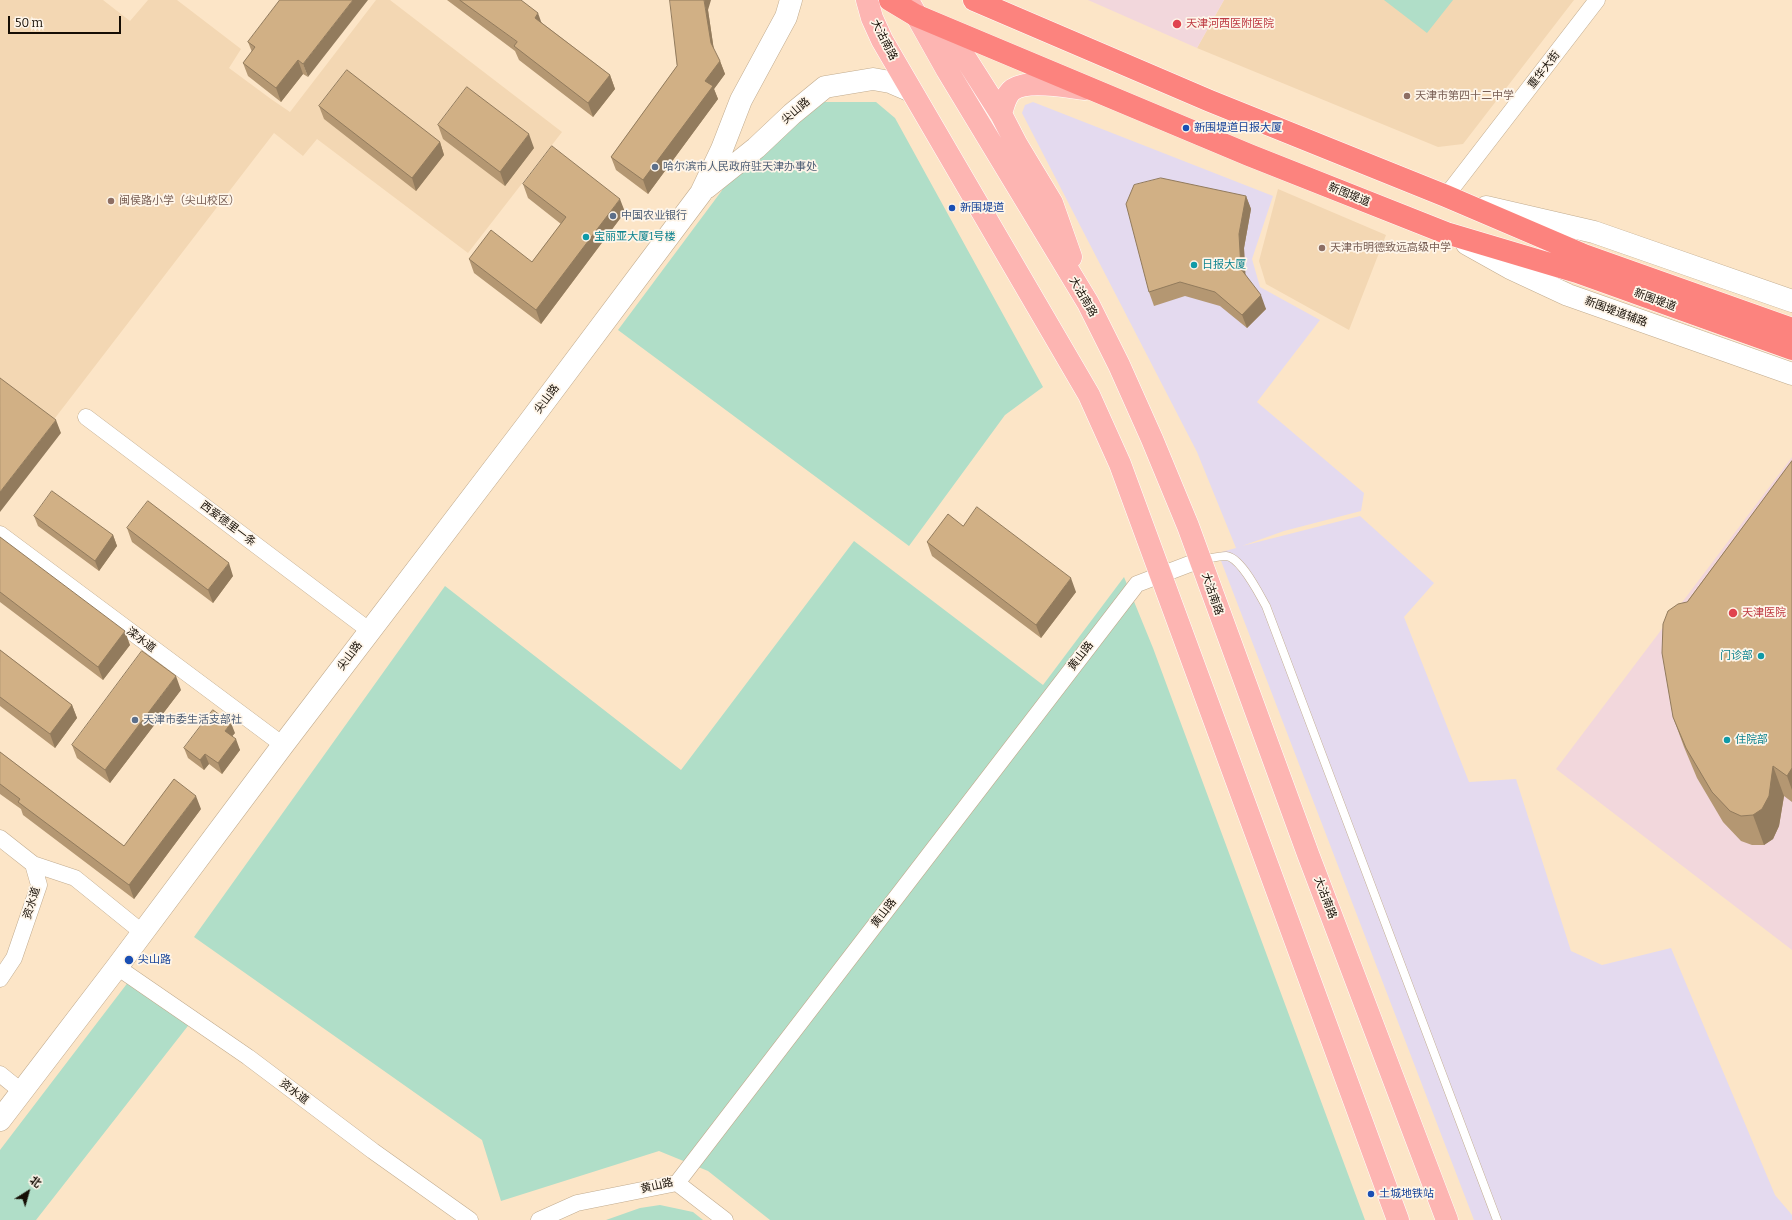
<!DOCTYPE html>
<meta charset="utf-8">
<style>
body{margin:0}
#map{position:relative;width:1792px;height:1220px;overflow:hidden;background:#fce5c7;font-family:Bitter,"Noto Sans SC",serif}
canvas{display:block}
.north{position:absolute;left:8px;top:1172px;width:40px;height:40px;-webkit-text-stroke:3px #fef5e9;paint-order:stroke;rotate:37deg;font-size:11px;font-weight:700;line-height:16px;text-align:center;color:#150d04}
.north::after{content:'';display:block;margin:auto;width:14px;height:18px;background:#150d04;clip-path:polygon(50% 0,100% 100%,50% 72%,0 100%)}
.scale{position:absolute;left:8px;top:16px;width:113px;height:18px;box-sizing:border-box;border:2px solid #150d04;border-top:0;padding-left:5px;font-size:12px;line-height:14px;white-space:nowrap;color:#150d04;-webkit-text-stroke:3px #fef5e9;paint-order:stroke}
</style>
<div id="map">
<canvas width="1792" height="1220"></canvas>
<div class="north">北</div>
<div class="scale">50 m</div>
</div>
<script>
const ctx = document.querySelector('canvas').getContext('2d');
ctx.lineJoin = 'round';
function fillPath(path, color) { ctx.fillStyle = color; ctx.fill(path, 'evenodd'); }
function trace(path, color, width, dash) { ctx.strokeStyle = color; ctx.lineWidth = width; ctx.lineCap = dash ? 'butt' : 'round'; ctx.setLineDash(dash || []); ctx.stroke(path); }
function label(font, color, halo, rows, align = 'center') {
  ctx.font = font + ' Bitter,"Noto Sans SC",serif'; ctx.lineWidth = 3.5; ctx.setLineDash([]); ctx.textBaseline = 'middle'; ctx.strokeStyle = halo; ctx.fillStyle = color; for (const [text, x, y, turn = 0] of rows) {
    ctx.save(); ctx.translate(x, y); ctx.rotate((+turn || 0) * Math.PI / 180); ctx.textAlign = isNaN(turn) ? turn : align; if (halo) ctx.strokeText(text, 0, 0); ctx.fillText(text, 0, 0); ctx.restore();
  }
}
fillPath(new Path2D(`
 M 1033,102 L 1273,196 L 1252,259 L 1260,287 L 1320,320 L 1257,402 L 1364,493 L 1361,511 L 1284,531 L 1242,546 L 1360,516 L 1434,583 L 1404,617 L 1469,782 L 1516,779 L 1571,951 L 1602,965 L 1671,948 L 1775,1195 L 1792,1215 L 1792,1220 L 1474,1220 L 1218,553 L 1236,548 L 1197,452 L 1022,113 L 1025,105 Z`), '#e4daef');
fillPath(new Path2D(`
 M 0,0 L 103,0 L 130,21 L 148,0 L 177,0 L 241,49 L 229,68 L 271,99 L 290,112 L 376,0 L 390,0 L 562,132 L 468,253 L 317,139 L 303,156 L 274,133 L 52,422 L 0,382 Z
 M 1224,0 L 1574,0 L 1463,144 L 1438,147 L 1197,48 Z
 M 1278,189 L 1386,235 L 1349,330 L 1266,284 L 1259,261 Z`), '#f3d7b3');
fillPath(new Path2D(`
 M 1088,0 L 1224,0 L 1197,48 Z
 M 1792,457 L 1792,950 L 1556,769 Z`), '#f2d7dc');
fillPath(new Path2D(`
 M 1384,0 L 1453,0 L 1427,33 Z
 M 819,102 L 876,102 L 895,118 L 1043,387 L 1005,415 L 909,546 L 618,330 L 723,189 Z
 M 854,541 L 1043,685 L 1124,577 L 1153,648 L 1365,1220 L 770,1220 L 708,1171 L 659,1151 L 501,1201 L 482,1140 L 194,937 L 445,586 L 681,770 Z
 M 129,981 L 191,1022 L 36,1220 L 0,1220 L 0,1150 Z
 M 660,1205 L 693,1212 L 703,1220 L 606,1220 L 640,1208 Z`), '#b0dec8');
const lane = new Path2D(`
 M 1201,560 C 1208,559 1218,556 1226,556 C 1241,557 1259,594 1266,606 L 1497,1220`);
const street = new Path2D(`
 M 1446,196 L 1597,0
 M 86,417 L 370,631
 M 0,534 L 283,745
 M 0,838 L 33,864 L 39,885 L 14,958 L 0,979
 M 33,864 L 75,878 L 143,933
 M 117,967 L 248,1057 L 373,1151 L 470,1220
 M 0,1074 L 21,1091
 M 677,1183 L 725,1220
 M 539,1220 L 577,1203 L 677,1183 L 1137,584 L 1200,560`);
const secondary = new Path2D(`
 M 706,188 L 756,148 L 792,114 L 825,87 L 873,79 L 890,82 L 911,91
 M 1486,207 L 1594,232 L 1792,301
 M 1467,244 L 1510,268 L 1568,295 L 1792,374
 M 0,1120 L 117,967 L 283,745 L 527,425 L 701,193 L 722,149 L 741,100 L 786,17 L 791,0`);
const primary = new Path2D(`
 M 867,0 L 872,18 L 882,40 L 1089,395 L 1120,464 L 1398,1220
 M 910,4 L 947,70 L 1088,303 L 1119,365 L 1152,439 L 1188,526 L 1308,854 L 1447,1220
 M 928,24 L 949,39 L 966,59 L 1001,114 L 1017,145 L 1052,203 L 1071,257
 M 1001,114 C 1003,107 1005,97 1011,91 C 1026,78 1067,87 1085,89`);
const highway = new Path2D(`
 M 890,0 L 915,15 L 1249,155 L 1446,233 L 1577,272 L 1792,349
 M 974,0 L 1210,101 L 1446,196 L 1584,255 L 1792,329`);
trace(lane, '#c1ab8e', 9);
trace(street, '#c1ab8e', 17);
trace(secondary, '#c1ab8e', 23);
trace(primary, '#fff', 23);
trace(highway, '#fff', 23);
trace(lane, '#fff', 8);
trace(street, '#fff', 16);
trace(secondary, '#fff', 22);
trace(primary, '#fdb5b2', 22);
trace(highway, '#fc837e', 22);
fillPath(new Path2D(`
 M 280,0 L 308,77 L 303,74 L 281,102 L 248,76 L 243,63 L 252,52 L 248,42 Z
 M 447,0 L 521,0 L 542,23 L 610,75 L 615,89 L 593,117 L 519,60 L 515,51 Z
 M 708,10 L 714,51 L 720,61 L 725,74 L 714,89 L 718,99 L 648,194 L 616,170 L 611,157 L 677,66 Z
 M 319,106 L 440,142 L 444,155 L 416,191 L 324,119 Z
 M 438,125 L 534,148 L 505,186 L 443,139 Z
 M 523,184 L 625,212 L 541,324 L 474,273 L 469,259 L 532,262 L 561,224 L 528,198 Z
 M 1246,196 L 1251,209 L 1244,248 L 1245,275 L 1266,309 L 1247,328 L 1220,306 L 1185,296 L 1154,306 L 1149,292 Z
 M 1792,461 L 1792,802 L 1784,796 L 1779,826 L 1773,839 L 1764,845 L 1752,845 L 1741,841 L 1723,822 L 1697,778 L 1684,747 L 1673,717 L 1687,602 Z
 M 34,516 L 113,535 L 117,546 L 99,571 L 38,526 Z
 M 963,526 L 1076,592 L 1041,638 L 932,556 L 927,542 Z
 M 127,528 L 233,576 L 213,603 L 132,542 Z
 M 0,537 L 130,645 L 103,680 L 0,602 Z
 M 0,650 L 72,705 L 77,718 L 55,748 L 0,706 Z
 M 181,690 L 110,783 L 77,758 L 72,745 Z
 M 235,733 L 232,736 L 240,750 L 222,774 L 209,764 L 204,770 L 188,758 L 184,748 Z
 M 0,752 L 124,846 L 201,809 L 134,899 L 23,815 L 21,809 L 0,794 Z`), '#b49772');
fillPath(new Path2D(`
 M 353,0 L 368,0 L 308,77 L 303,64 Z
 M 704,0 L 711,0 L 708,10 L 715,57 L 711,43 Z
 M 538,13 L 543,27 L 535,18 Z
 M 298,60 L 303,74 L 281,102 L 276,88 Z
 M 720,61 L 725,74 L 714,89 L 718,99 L 648,194 L 643,180 L 705,81 Z
 M 610,75 L 615,89 L 593,117 L 588,103 Z
 M 529,134 L 534,148 L 505,186 L 500,172 Z
 M 440,142 L 444,155 L 416,191 L 412,178 Z
 M 1246,196 L 1251,209 L 1244,248 L 1246,283 L 1241,269 L 1239,234 Z
 M 620,199 L 625,212 L 541,324 L 536,310 Z
 M 1261,295 L 1266,309 L 1247,328 L 1242,315 Z
 M 56,420 L 61,433 L 0,512 L 0,492 Z
 M 113,535 L 117,546 L 99,571 L 95,561 Z
 M 229,563 L 233,576 L 213,603 L 208,590 Z
 M 1071,578 L 1076,592 L 1041,638 L 1036,625 Z
 M 125,631 L 130,645 L 103,680 L 98,667 Z
 M 176,676 L 181,690 L 110,783 L 105,770 Z
 M 72,705 L 77,718 L 55,748 L 50,734 Z
 M 231,723 L 235,733 L 228,741 L 225,731 Z
 M 236,739 L 240,750 L 222,774 L 218,763 Z
 M 205,754 L 209,764 L 204,770 L 200,760 Z
 M 1773,766 L 1784,796 L 1779,826 L 1773,839 L 1764,845 L 1753,815 Z
 M 1792,768 L 1792,790 L 1787,776 Z
 M 196,796 L 201,809 L 134,899 L 129,885 Z`), '#927b5d');
const building = new Path2D(`
 M 280,0 L 353,0 L 303,64 L 298,60 L 276,88 L 243,63 L 255,47 L 248,42 Z
 M 460,0 L 521,0 L 538,13 L 535,18 L 610,75 L 588,103 L 514,46 L 517,42 Z
 M 670,0 L 704,0 L 711,43 L 720,61 L 705,81 L 713,86 L 643,180 L 611,157 L 677,66 Z
 M 347,70 L 440,142 L 412,178 L 319,106 Z
 M 467,87 L 529,134 L 500,172 L 438,125 Z
 M 552,146 L 620,199 L 536,310 L 469,259 L 491,230 L 532,262 L 566,217 L 523,184 Z
 M 1161,178 L 1246,196 L 1239,234 L 1241,269 L 1261,295 L 1242,315 L 1215,292 L 1180,282 L 1149,292 L 1126,204 L 1134,185 Z
 M 0,378 L 56,420 L 0,492 Z
 M 1792,461 L 1792,768 L 1787,776 L 1773,766 L 1769,796 L 1762,809 L 1753,815 L 1741,816 L 1730,811 L 1712,792 L 1686,748 L 1673,717 L 1662,653 L 1663,624 L 1668,611 L 1678,604 L 1687,602 Z
 M 52,491 L 113,535 L 95,561 L 34,516 Z
 M 148,501 L 229,563 L 208,590 L 127,528 Z
 M 977,507 L 1071,578 L 1036,625 L 927,542 L 948,514 L 963,526 Z
 M 0,537 L 125,631 L 98,667 L 0,592 Z
 M 0,650 L 72,705 L 50,734 L 0,697 Z
 M 142,651 L 176,676 L 105,770 L 72,745 Z
 M 213,710 L 231,723 L 225,731 L 236,739 L 218,763 L 205,754 L 200,760 L 184,748 Z
 M 0,752 L 124,846 L 174,779 L 196,796 L 129,885 L 18,802 L 20,799 L 0,784 Z`);
fillPath(building, '#d1b085');
trace(building, '#927b5d', 1);
for (const [x, y, r, color] of [
 [1177,24,5,"#e0444e"],
 [1407,96,4,"#8d6e63"],
 [1186,128,4,"#1a4fb4"],
 [655,167,4,"#5c6f8a"],
 [111,201,4,"#8d6e63"],
 [952,208,4,"#1a4fb4"],
 [613,216,4,"#5c6f8a"],
 [586,237,4,"#0f9aa8"],
 [1322,248,4,"#8d6e63"],
 [1194,265,4,"#0f9aa8"],
 [1733,613,5,"#e0444e"],
 [1761,656,4,"#0f9aa8"],
 [135,720,4,"#5c6f8a"],
 [1727,740,4,"#0f9aa8"],
 [129,960,5,"#1a4fb4"],
 [1371,1194,4,"#1a4fb4"]
]) { const dot = new Path2D(); dot.arc(x, y, r, 0, 2 * Math.PI); ctx.fillStyle = color; ctx.fill(dot); trace(dot, '#fef5e9', 1.5); }
label('11px', '#be3a42', '#fef5e9', [
 ["天津河西医附医院",1186,24],
 ["天津医院",1742,613]
], 'left');
label('11px', '#150d04', '#fef5e9', [
 ["大沽南路",884,40,63],
 ["重华大街",1544,70,-52],
 ["尖山路",796,111,-41],
 ["新围堤道",1349,195,22],
 ["大沽南路",1083,297,60],
 ["新围堤道",1655,300,20],
 ["新围堤道辅路",1616,312,20],
 ["尖山路",547,399,-53],
 ["西爱德里一条",228,524,37],
 ["大沽南路",1212,594,71],
 ["滦水道",141,640,37],
 ["尖山路",350,656,-53],
 ["黄山路",1081,656,-52],
 ["大沽南路",1325,898,69],
 ["资水道",32,903,-73],
 ["黄山路",884,913,-52],
 ["资水道",294,1092,37],
 ["黄山路",657,1186,-13]
]);
label('11px', '#785e54', '#fef5e9', [
 ["天津市第四十二中学",1415,96],
 ["闽侯路小学（尖山校区）",119,201],
 ["天津市明德致远高级中学",1330,248]
], 'left');
label('11px', '#164399', '#fef5e9', [
 ["新围堤道日报大厦",1194,128],
 ["新围堤道",960,208],
 ["尖山路",138,960],
 ["土城地铁站",1379,1194]
], 'left');
label('11px', '#4e5e75', '#fef5e9', [
 ["哈尔滨市人民政府驻天津办事处",663,167],
 ["中国农业银行",621,216],
 ["天津市委生活支部社",143,720]
], 'left');
label('11px', '#0d838f', '#fef5e9', [
 ["宝丽亚大厦1号楼",594,237],
 ["日报大厦",1202,265],
 ["门诊部",1753,656,"right"],
 ["住院部",1735,740]
], 'left');
</script>
